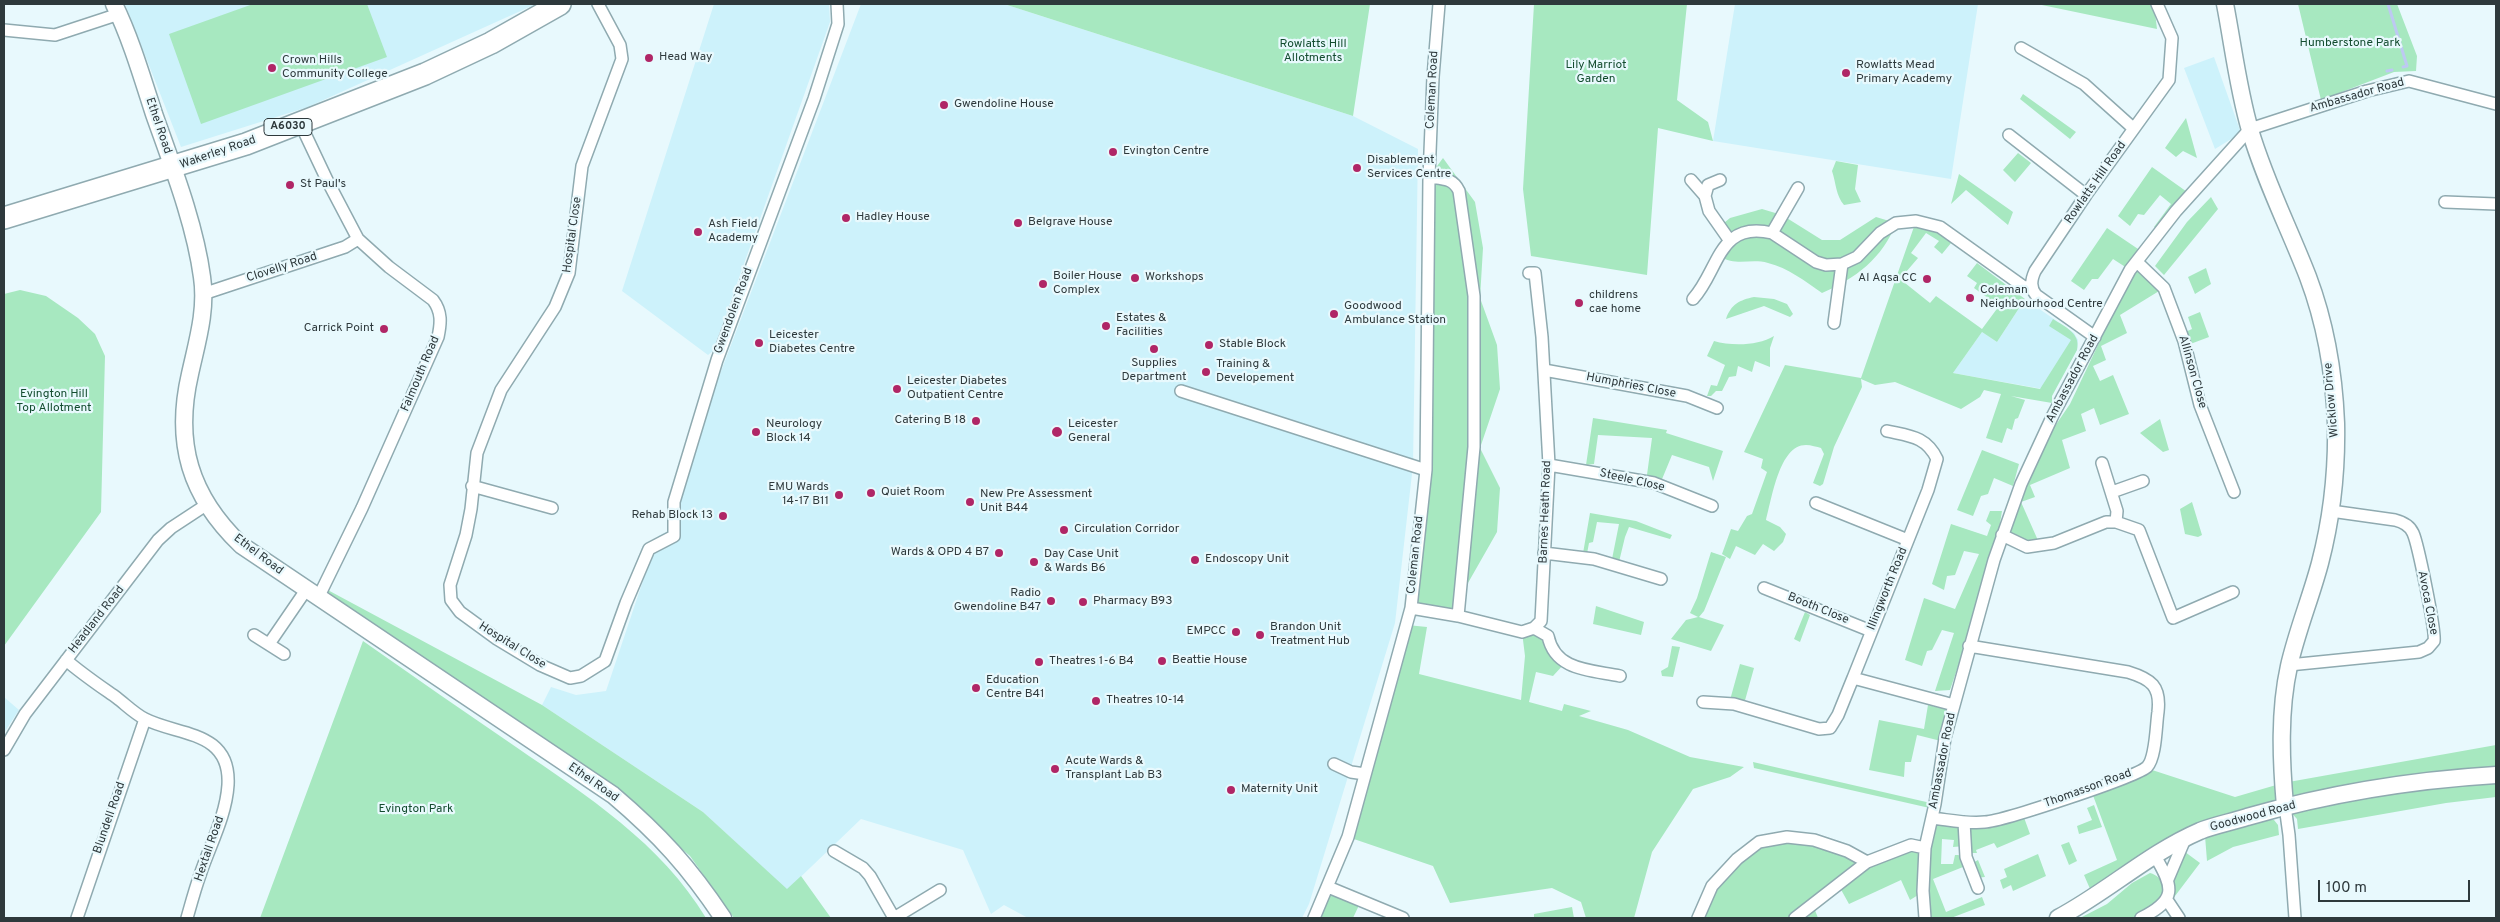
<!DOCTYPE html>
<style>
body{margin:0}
#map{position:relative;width:2500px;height:922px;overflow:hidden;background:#e8f9fd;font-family:Overpass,sans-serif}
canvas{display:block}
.frame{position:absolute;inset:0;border:5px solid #2e393c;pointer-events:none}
.scale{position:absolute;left:2318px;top:880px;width:152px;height:22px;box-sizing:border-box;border:2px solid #2e393c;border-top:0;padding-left:6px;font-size:15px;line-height:18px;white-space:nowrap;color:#2e393c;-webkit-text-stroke:4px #e8f9fd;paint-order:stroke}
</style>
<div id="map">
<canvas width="2500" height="922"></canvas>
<div class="frame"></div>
<div class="scale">100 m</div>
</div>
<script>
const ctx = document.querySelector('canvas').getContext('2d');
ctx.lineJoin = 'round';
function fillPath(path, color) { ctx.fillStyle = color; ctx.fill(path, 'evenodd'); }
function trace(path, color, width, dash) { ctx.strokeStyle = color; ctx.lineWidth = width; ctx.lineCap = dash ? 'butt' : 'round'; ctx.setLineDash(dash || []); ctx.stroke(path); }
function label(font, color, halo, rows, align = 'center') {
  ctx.font = font + ' Overpass,sans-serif'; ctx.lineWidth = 4.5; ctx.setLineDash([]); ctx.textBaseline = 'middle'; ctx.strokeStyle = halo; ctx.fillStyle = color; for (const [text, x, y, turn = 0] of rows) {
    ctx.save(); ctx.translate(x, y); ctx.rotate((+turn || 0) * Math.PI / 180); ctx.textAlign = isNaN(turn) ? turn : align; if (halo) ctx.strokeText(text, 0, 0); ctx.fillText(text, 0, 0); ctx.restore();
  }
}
fillPath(new Path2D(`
 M 125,4 L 536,4 L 308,107 L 181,147 Z
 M 714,4 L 829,4 L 830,22 L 713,351 L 708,355 L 622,291 Z
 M 861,4 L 1004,4 L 1353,116 L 1418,149 L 1413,465 L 1395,623 L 1309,904 L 1302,918 L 1028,918 L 1004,905 L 991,914 L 963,850 L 861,819 L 787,890 L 703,812 L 542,705 L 551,687 L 576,695 L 606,691 L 658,536 L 672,529 L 710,400 Z
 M 1735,4 L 1978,4 L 1951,179 L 1713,141 Z
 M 2214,57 L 2241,133 L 2215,149 L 2184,68 Z
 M 2025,299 L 2074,333 L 2078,340 L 2077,350 L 2054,391 L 1953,373 L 1982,332 L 1997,342 Z
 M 4,697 L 19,710 L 4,733 Z`), '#cdf2fb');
fillPath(new Path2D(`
 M 253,4 L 367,4 L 387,57 L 201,124 L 169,34 Z
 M 1004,4 L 1370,4 L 1353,116 Z
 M 1534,4 L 1687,4 L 1677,100 L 1708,122 L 1713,141 L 1658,128 L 1647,275 L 1531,256 L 1523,189 Z
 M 2037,4 L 2154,4 L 2157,29 Z
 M 2298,4 L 2397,4 L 2417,56 L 2416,71 L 2394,72 L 2321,100 Z
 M 2023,94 L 2076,132 L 2070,139 L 2020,99 Z
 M 2186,118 L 2197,158 L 2183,151 L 2176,157 L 2165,148 Z
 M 2018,153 L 2031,163 L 2015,182 L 2003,170 Z
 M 1443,158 L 1475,202 L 1483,248 L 1480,298 L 1497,345 L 1500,389 L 1480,448 L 1500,488 L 1497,532 L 1460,597 L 1458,616 L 1411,608 L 1426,470 L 1429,177 Z
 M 1836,161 L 1858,165 L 1855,189 L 1861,202 L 1844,205 C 1836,196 1836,183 1832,171 Z
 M 2152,167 L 2190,194 L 2160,232 L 2154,227 L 2171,204 L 2160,195 L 2144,215 L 2138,214 L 2130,226 L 2118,216 Z
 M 1959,174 L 2013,212 L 2008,225 L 1966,190 L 1951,204 Z
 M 2211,197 L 2218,209 L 2164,275 L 2155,266 L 2187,222 Z
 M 1762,209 L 1782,215 L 1822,240 L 1840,240 L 1876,217 L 1896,223 C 1883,258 1855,279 1822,293 C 1805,281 1788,268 1768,263 C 1750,258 1737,267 1719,256 L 1729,241 L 1719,227 L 1730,218 Z
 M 1916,221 L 1956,237 L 1942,254 L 1934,247 L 1939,241 L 1926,233 L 1911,253 L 1918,258 L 1900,279 L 1930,303 L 1936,296 L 1982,329 L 1999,306 L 1974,288 L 1977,283 L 1967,276 L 1977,263 L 2025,299 L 1997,342 L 1982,332 L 1953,373 L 2040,389 L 2071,340 L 2049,326 L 2053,319 C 2065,327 2081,333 2077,350 L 2052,396 L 2052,403 L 2011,396 L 2025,400 L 2018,418 L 2015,419 L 2012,430 L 2007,428 L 2002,443 L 1986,438 L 2001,394 L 1984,390 L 1980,397 L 1961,409 L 1895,382 L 1875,385 L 1861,379 L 1862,387 L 1834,447 L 1823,484 L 1820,486 L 1813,483 L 1824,454 L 1821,448 C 1817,447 1811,445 1806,445 C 1779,445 1772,499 1766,520 L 1780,527 L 1786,534 L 1783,542 L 1774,551 L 1763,544 L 1755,555 L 1736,546 L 1730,559 L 1722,554 L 1731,529 L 1738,531 L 1747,516 L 1752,514 L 1767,472 L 1761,468 L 1763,459 L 1744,452 L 1785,365 L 1861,378 Z
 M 2107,228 L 2144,253 L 2137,262 L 2164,288 L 2120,315 L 2127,333 L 2101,346 L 2106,360 L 2093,366 L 2100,381 L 2113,375 L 2129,414 L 2100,425 L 2094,408 L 2081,414 L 2086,431 L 2062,440 L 2070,468 L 2030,485 L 2035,497 L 2021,502 L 2040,545 L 2002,535 L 2016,496 L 2013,486 L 1994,478 L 1988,494 L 1981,496 L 1973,516 L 1957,510 L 1982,450 L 2019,464 L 2013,486 L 2021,484 L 2036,454 L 2070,404 L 2136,265 L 2130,270 L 2113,259 L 2098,279 L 2092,279 L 2084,290 L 2071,281 Z
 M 2206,268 L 2211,284 L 2195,294 L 2188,277 Z
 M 20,290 L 46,296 L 78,318 L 95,334 L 105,356 L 101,512 L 4,646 L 4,294 Z
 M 1754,297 L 1774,299 L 1787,304 L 1793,314 L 1790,317 L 1764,306 L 1726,319 C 1731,304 1740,300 1754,297 Z
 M 2200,312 L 2209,337 L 2185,346 L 2181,334 L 2192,329 L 2188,317 Z
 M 1774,336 L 1770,348 L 1770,367 L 1755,361 L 1752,372 L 1738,366 L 1736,376 L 1729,377 L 1722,391 L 1716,391 L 1711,396 L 1707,396 L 1711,385 L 1717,386 L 1725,365 L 1707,356 L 1714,341 C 1731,346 1758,346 1774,336 Z
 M 1593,418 L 1667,430 L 1666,433 L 1723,451 L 1713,481 L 1709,467 L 1672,455 L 1660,484 L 1646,482 L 1652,438 L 1598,435 L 1594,464 L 1586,465 Z
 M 2160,419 L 2169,450 L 2163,452 L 2140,433 Z
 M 2192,502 L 2202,535 L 2198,537 L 2185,534 L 2180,509 Z
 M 1990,511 L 2002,511 L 1994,560 L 1950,690 L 1935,691 L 1954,633 L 1942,630 L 1932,650 L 1927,651 L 1922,666 L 1905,660 L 1924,598 L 1955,609 L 1979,554 L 1964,551 L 1955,575 L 1947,576 L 1944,590 L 1932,584 L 1951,524 L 1987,536 L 1991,525 L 1986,521 Z
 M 1590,513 L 1636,521 L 1672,535 L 1670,539 L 1629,527 L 1625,537 L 1618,566 L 1611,564 L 1619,524 L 1597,522 L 1593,542 L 1589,543 L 1586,559 L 1582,559 Z
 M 1711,552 L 1726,557 L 1704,611 L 1699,617 L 1724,625 L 1711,651 L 1671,639 L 1686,620 L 1698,617 L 1690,613 L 1697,598 Z
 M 324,588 L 542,705 L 703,812 L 787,889 L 801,876 L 831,918 L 734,918 L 690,856 L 668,837 L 318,598 Z
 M 1596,606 L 1644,622 L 1641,635 L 1593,624 Z
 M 1805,612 L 1810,615 L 1800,642 L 1794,639 Z
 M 1407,625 L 1427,627 L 1419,674 L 1521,700 L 1525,656 L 1522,632 L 1534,628 L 1565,663 L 1553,676 L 1536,672 L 1529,702 L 1562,711 L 1564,704 L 1591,711 L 1579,716 L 1628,730 L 1690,757 L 1744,767 L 1730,777 L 1693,789 L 1652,852 L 1634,918 L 1586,918 L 1581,902 L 1552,888 L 1450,903 L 1433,866 L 1348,837 Z
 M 363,641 C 414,677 465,712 516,747 C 587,796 661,843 706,918 L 260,918 Z
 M 1672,646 L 1680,647 L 1673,677 L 1662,676 L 1661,671 L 1668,667 Z
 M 1740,664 L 1754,668 L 1744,704 L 1730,700 Z
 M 1928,705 L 1953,711 L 1945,742 L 1917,735 L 1911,762 L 1905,762 L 1904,777 L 1869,770 L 1879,720 L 1924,729 Z
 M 2496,745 L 2496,797 L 2446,803 L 2298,829 L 2297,819 L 2285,806 L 2202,828 L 2094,898 L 2084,875 L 2117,860 L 2091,790 L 2146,768 L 2235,797 L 2283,783 Z
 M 1753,762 L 1935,804 L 1934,809 L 1754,768 Z
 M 2094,805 L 2102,827 L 2079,834 L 2077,826 L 2092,820 L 2087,808 Z
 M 2022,812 L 2030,834 L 1997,848 L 1994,843 L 1976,850 L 1977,853 L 1965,853 L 1965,846 L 1953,847 L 1954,840 L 1942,839 L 1941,864 L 1953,864 L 1955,855 C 1963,855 1965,857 1969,865 L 1978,860 L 1985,877 L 1974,878 L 1968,865 L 1933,879 L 1946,912 L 1982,897 L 1985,905 L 1951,918 L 1925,918 L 1923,892 L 1910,900 L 1901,880 L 1849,904 L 1839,886 L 1813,905 L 1818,918 L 1809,918 L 1805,911 L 1795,918 L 1698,918 L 1712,886 L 1764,841 L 1787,837 L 1867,862 L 1911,845 L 1925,848 L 1932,818 L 1964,822 Z
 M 2265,820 L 2274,820 L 2278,825 L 2279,835 L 2233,847 L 2207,861 L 2205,836 Z
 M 2069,842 L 2077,861 L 2069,865 L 2061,845 Z
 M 2181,849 L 2200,863 L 2172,900 L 2174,870 Z
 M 2038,854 L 2046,876 L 2013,891 L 2011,885 L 2003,889 L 2000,880 L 2007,877 L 2004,869 Z
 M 2150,873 C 2157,875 2162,879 2163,886 C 2165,901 2144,915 2132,918 C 2117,922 2096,918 2080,918 L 2107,904 L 2132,883 Z
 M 1328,887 L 1361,901 L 1353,918 L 1314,918 Z
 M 1572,907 L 1574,918 L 1534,918 L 1534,914 Z`), '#a7e8c0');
trace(new Path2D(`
 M 2388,4 L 2407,66 L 2403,67
 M 2387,71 L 2392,70`), '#bdc9f2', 3);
const street = new Path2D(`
 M 598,4 L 620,45 L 622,59 L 582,166 L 569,273 L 555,307 L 501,390 L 477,453 L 471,509 L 466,535 L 450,585 L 451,600 L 460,612 L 497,639 L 540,665 L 570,678 L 581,676 L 605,661 L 626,603 L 649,549 L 674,536 L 674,502 L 717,360 L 814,99 L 838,24 L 837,4
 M 4,30 L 55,35 L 119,14
 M 2021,48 L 2084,84 L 2133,128
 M 300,123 L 327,180 L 358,239 L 389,267 L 433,300 C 442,312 441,323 438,337 L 362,508 L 318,598
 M 2009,135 L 2086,195
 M 1429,177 C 1443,179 1453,178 1459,191 L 1474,296 L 1474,447 L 1458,616
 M 1691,180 L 1705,196 L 1709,211 L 1730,241
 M 1705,196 L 1708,185 L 1720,180
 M 2445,202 L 2496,204
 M 1772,233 L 1798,188
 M 2137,262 L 2164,288 L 2184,341 L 2200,405 L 2234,492
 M 203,294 L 345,247 L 358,239
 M 1693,299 C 1719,271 1718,220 1772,233 L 1816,262 L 1826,265 L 1842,264 L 1857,257 L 1880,233 L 1896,223 L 1916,221 L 1940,227 L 2024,287 L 2031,286
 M 1834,323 L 1842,264
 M 2095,337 L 2036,295 C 2030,287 2031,280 2035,271 L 2086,195 L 2169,80 L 2172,38 L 2157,4
 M 1544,370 L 1687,396 L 1717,408
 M 1181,391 L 1426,470
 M 1887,431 C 1909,436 1926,436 1937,459 L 1928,490 L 1853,678 L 1954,705
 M 2102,463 L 2117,511 L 2116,522
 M 1549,465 L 1654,483 L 1712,506
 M 472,486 L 552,508
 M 2112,492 L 2143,481
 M 1816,503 L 1908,540
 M 2002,535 L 2027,547 L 2054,543 L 2106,522 L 2116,522 L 2139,530 L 2173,618 L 2233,592
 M 1544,553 L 1594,559 L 1661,579
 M 1764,588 L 1871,631
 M 1411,608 L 1458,616 L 1522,632 L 1534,628 L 1541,621 L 1549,465 L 1542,337 L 1535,273 L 1529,273
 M 1534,628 L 1548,636 C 1555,671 1591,670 1620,676
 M 254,635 L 284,654
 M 269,644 L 306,590
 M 66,660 C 82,674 100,686 117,698 C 126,705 135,714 145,719 C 178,736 231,730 228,785 C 226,816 210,845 200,875 C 195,889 191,904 187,918
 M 2289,665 L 2419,652 L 2428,648 L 2434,641 C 2436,632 2418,544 2413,533 C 2410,526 2403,522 2395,520 L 2331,511
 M 1703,702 L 1734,704 L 1819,729 L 1830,728 L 1838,715 L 1853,678
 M 4,750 L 25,714 L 158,540 L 171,528 L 206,505
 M 1334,764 L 1351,772 L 1365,774
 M 2285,806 L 2289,835 L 2295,918
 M 1932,818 C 1950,820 1967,824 1985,822 C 2003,821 2136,777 2147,767 C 2156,758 2156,725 2158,712 C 2161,686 2151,679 2128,672 L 1969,646
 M 1964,822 L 1966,857 L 1978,888
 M 834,851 L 863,868 L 870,876 L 894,918
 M 2168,879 L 2185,839
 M 1328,887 L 1403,918
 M 2167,900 L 2179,918
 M 77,918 L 145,719
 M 894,918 L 940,890
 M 1314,918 L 1348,837 L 1411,608 L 1426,470 L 1429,177 L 1433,77 L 1439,4
 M 1698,918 L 1712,886 L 1737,859 L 1759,842 L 1787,837 L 1814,840 L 1847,851 L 1867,862
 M 1795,918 L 1867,862 L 1911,845 L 1925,848
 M 1925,918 L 1923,891 L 1925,848 L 1935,804 L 1945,738 L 1994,560 L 2021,484 L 2053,415 L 2130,270 L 2176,211 L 2250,129 L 2367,91 L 2409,81 L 2496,104
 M 2141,918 C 2177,900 2174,888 2155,856`);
const secondary = new Path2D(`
 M 114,4 C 131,39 142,77 154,114 C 172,165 195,224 202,277 C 207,310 197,342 190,374 C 174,443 190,496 241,545 L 613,795 C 660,835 689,867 723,918
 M 2225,4 C 2233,45 2238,89 2250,130 C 2265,181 2289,228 2308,277 C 2325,322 2334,374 2336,423 C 2337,470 2332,517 2320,563 C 2311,597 2297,631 2289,666 C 2279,711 2281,760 2285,806
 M 2058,918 C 2107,892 2149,853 2200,831 C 2215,825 2232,822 2247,817 C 2327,794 2413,780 2496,775`);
const highway = new Path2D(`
 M 4,218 L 246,144 L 425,74 L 491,43 L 560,4`);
trace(street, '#8faab0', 14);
trace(secondary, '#8faab0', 19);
trace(highway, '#8faab0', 24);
trace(street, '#fff', 11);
trace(secondary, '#fff', 16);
trace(highway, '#fff', 21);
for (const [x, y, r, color] of [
 [649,58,5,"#b02666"],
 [272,68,5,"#b02666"],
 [1846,73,5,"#b02666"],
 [944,105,5,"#b02666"],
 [1113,152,5,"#b02666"],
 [1357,168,5,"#b02666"],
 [290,185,5,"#b02666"],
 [846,218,5,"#b02666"],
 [1018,223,5,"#b02666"],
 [698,232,5,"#b02666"],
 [1135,278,5,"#b02666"],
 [1927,279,5,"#b02666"],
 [1043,284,5,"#b02666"],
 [1970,298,5,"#b02666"],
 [1579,303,5,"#b02666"],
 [1334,314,5,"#b02666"],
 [1106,326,5,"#b02666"],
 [384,329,5,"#b02666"],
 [759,343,5,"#b02666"],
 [1209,345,5,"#b02666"],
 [1154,349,5,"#b02666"],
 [1206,372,5,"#b02666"],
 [897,389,5,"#b02666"],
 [976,421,5,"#b02666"],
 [756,432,5,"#b02666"],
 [1057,432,6,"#b02666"],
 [871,493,5,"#b02666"],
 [839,495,5,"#b02666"],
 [970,502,5,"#b02666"],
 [723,516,5,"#b02666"],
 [1064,530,5,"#b02666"],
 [999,553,5,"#b02666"],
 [1195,560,5,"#b02666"],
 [1034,562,5,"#b02666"],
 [1051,601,5,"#b02666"],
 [1083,602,5,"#b02666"],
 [1236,632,5,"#b02666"],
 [1260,635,5,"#b02666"],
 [1162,661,5,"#b02666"],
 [1039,662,5,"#b02666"],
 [976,688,5,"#b02666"],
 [1096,701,5,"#b02666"],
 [1055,769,5,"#b02666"],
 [1231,790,5,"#b02666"]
]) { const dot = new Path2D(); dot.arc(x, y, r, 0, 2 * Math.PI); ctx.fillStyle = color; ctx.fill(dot); trace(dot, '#e8f9fd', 2); }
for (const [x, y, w] of [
 [288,127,48]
]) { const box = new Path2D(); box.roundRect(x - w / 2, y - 8.5, w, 17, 4); ctx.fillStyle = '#e8f9fd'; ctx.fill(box); trace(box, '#2e393c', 1); }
label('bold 11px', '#2e393c', null, [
 ["A6030",288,127]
]);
label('12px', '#134c2f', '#e8f9fd', [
 ["Humberstone Park",2350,44],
 ["Rowlatts Hill",1313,45],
 ["Allotments",1313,59],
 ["Lily Marriot",1596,66],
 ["Garden",1596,80],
 ["Evington Hill",54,395],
 ["Top Allotment",54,409],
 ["Evington Park",416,810]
]);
label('12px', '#2e393c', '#e8f9fd', [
 ["Head Way",659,58],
 ["Crown Hills",282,61],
 ["Community College",282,75],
 ["Rowlatts Mead",1856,66],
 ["Primary Academy",1856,80],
 ["Gwendoline House",954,105],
 ["Evington Centre",1123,152],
 ["Disablement",1367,161],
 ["Services Centre",1367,175],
 ["St Paul's",300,185],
 ["Hadley House",856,218],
 ["Belgrave House",1028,223],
 ["Ash Field",708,225],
 ["Academy",708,239],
 ["Boiler House",1053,277],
 ["Complex",1053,291],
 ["Workshops",1145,278],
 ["Al Aqsa CC",1917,279,"right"],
 ["Coleman",1980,291],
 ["Neighbourhood Centre",1980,305],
 ["childrens",1589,296],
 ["cae home",1589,310],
 ["Goodwood",1344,307],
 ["Ambulance Station",1344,321],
 ["Estates &",1116,319],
 ["Facilities",1116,333],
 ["Carrick Point",374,329,"right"],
 ["Leicester",769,336],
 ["Diabetes Centre",769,350],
 ["Stable Block",1219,345],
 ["Supplies",1154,364,"center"],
 ["Department",1154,378,"center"],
 ["Training &",1216,365],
 ["Developement",1216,379],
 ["Leicester Diabetes",907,382],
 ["Outpatient Centre",907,396],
 ["Catering B 18",966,421,"right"],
 ["Neurology",766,425],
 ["Block 14",766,439],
 ["Leicester",1068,425],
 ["General",1068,439],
 ["EMU Wards",829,488,"right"],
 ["14-17 B11",829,502,"right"],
 ["Quiet Room",881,493],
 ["New Pre Assessment",980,495],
 ["Unit B44",980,509],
 ["Rehab Block 13",713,516,"right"],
 ["Circulation Corridor",1074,530],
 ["Wards & OPD 4 B7",989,553,"right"],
 ["Day Case Unit",1044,555],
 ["& Wards B6",1044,569],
 ["Endoscopy Unit",1205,560],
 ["Radio",1041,594,"right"],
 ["Gwendoline B47",1041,608,"right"],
 ["Pharmacy B93",1093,602],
 ["Brandon Unit",1270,628],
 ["Treatment Hub",1270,642],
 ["EMPCC",1226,632,"right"],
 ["Beattie House",1172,661],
 ["Theatres 1-6 B4",1049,662],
 ["Education",986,681],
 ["Centre B41",986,695],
 ["Theatres 10-14",1106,701],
 ["Acute Wards &",1065,762],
 ["Transplant Lab B3",1065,776],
 ["Maternity Unit",1241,790]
], 'left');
label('12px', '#2e393c', '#e8f9fd', [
 ["Coleman Road",1433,90,-87],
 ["Ambassador Road",2357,96,-16],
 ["Ethel Road",158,126,71],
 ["Wakerley Road",218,153,-19],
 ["Rowlatts Hill Road",2096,183,-55],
 ["Hospital Close",573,235,-82],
 ["Clovelly Road",282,268,-18],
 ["Gwendolen Road",734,311,-70],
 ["Allinson Close",2192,372,74],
 ["Falmouth Road",421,374,-67],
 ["Ambassador Road",2073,379,-62],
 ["Humphries Close",1631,386,11],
 ["Wicklow Drive",2332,400,-95],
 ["Steele Close",1632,481,13],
 ["Barnes Heath Road",1546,512,-88],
 ["Ethel Road",258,555,37],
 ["Coleman Road",1416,555,-84],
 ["Illingworth Road",1888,589,-68],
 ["Avoca Close",2427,603,79],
 ["Booth Close",1818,609,22],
 ["Headland Road",97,620,-52],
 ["Hospital Close",512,646,32],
 ["Ambassador Road",1943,761,-79],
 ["Ethel Road",593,783,35],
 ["Thomasson Road",2088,789,-20],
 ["Goodwood Road",2253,817,-15],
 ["Blundell Road",110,818,-71],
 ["Hextall Road",210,849,-71]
]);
</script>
